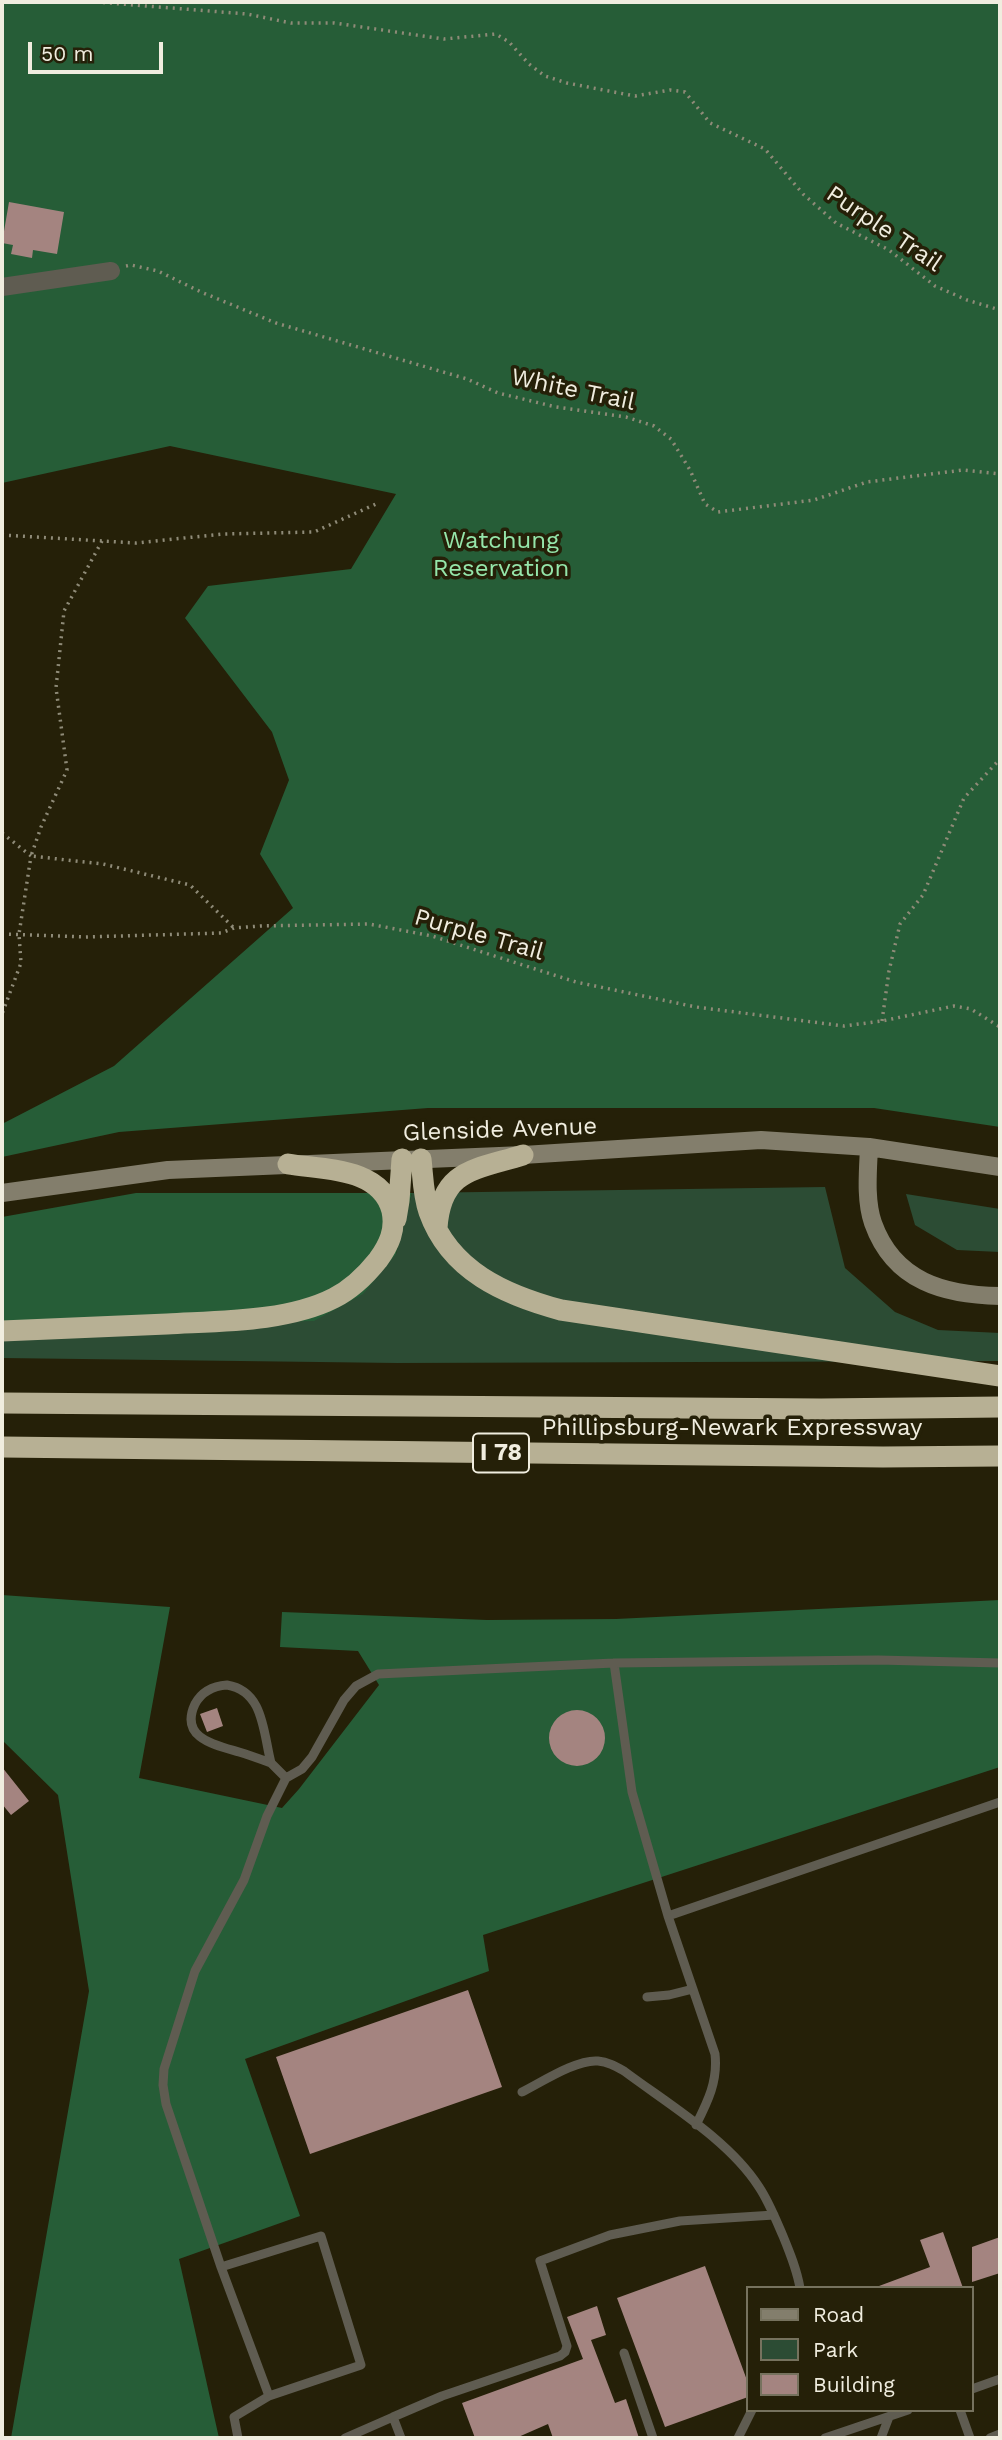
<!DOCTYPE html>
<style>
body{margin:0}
#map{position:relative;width:1002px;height:2440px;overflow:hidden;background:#252008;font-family:"Work Sans",sans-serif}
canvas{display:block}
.frame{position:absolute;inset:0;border:4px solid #f0eddf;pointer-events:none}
.legend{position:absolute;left:746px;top:2286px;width:228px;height:126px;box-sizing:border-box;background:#252008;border:2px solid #76725e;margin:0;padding:9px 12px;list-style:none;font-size:21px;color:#f0eddf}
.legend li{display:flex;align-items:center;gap:14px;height:35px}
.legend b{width:35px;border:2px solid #76725e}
.scale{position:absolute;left:28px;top:42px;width:135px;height:32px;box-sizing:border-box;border:4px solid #f0eddf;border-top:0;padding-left:9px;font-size:21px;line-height:24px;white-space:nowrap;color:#f0eddf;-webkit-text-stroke:5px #252008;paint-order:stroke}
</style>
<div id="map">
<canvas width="1002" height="2440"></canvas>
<div class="frame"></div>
<ul class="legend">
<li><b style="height:9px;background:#837e6c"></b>Road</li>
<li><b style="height:19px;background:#2c4c34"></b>Park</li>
<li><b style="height:19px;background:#a48480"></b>Building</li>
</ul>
<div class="scale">50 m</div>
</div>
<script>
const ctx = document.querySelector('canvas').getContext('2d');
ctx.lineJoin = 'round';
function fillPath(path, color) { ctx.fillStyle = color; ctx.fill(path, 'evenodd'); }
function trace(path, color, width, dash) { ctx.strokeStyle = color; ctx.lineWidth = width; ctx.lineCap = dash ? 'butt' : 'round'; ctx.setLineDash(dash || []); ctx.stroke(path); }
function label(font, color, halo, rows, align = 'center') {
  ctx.font = font + ' "Work Sans",sans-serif'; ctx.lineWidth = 7; ctx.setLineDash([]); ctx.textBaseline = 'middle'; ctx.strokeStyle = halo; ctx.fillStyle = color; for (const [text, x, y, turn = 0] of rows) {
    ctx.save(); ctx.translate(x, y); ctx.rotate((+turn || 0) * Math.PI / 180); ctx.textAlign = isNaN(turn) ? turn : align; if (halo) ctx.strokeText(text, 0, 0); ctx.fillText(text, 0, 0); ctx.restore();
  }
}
fillPath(new Path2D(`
 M 825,1187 L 845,1268 L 895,1312 L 938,1330 L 1000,1333 L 1000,1361 L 397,1363 L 2,1358 L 2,1328 L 396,1254 L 412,1193 Z
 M 906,1194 L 1000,1209 L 1000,1252 L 957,1250 L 915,1225 Z`), '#2c4c34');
fillPath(new Path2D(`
 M 2,2 L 1000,2 L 1000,1127 L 874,1108 L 428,1108 L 119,1132 L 2,1157 L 2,1124 L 114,1066 L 293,908 L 260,854 L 289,780 L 272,732 L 185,618 L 208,586 L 351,569 L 396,494 L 170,446 L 2,483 Z
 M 136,1193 L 412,1193 L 396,1254 L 363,1294 L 314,1321 L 2,1328 L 2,1217 Z
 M 2,1595 L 170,1607 L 139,1778 L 282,1808 L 299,1789 L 379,1685 L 358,1651 L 280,1647 L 282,1612 L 487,1620 L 616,1619 L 1000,1600 L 1000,1767 L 483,1935 L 489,1971 L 245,2059 L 300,2216 L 179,2259 L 219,2438 L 11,2438 L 89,1991 L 58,1795 L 2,1740 Z`), '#265d37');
fillPath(new Path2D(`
 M 9,202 L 64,212 L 57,254 L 33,250 L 32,258 L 11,254 L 13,245 L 2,243 Z
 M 217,1708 L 223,1726 L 207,1732 L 200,1714 Z
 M549 1738a28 28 0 1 1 56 0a28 28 0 1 1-56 0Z
 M 2,1767 L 29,1801 L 11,1815 L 2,1804 Z
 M 468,1990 L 502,2087 L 310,2154 L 276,2057 Z
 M 943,2232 L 963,2288 L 879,2288 L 879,2286 L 930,2267 L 920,2240 Z
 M 1000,2237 L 1000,2273 L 972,2282 L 972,2247 Z
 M 705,2266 L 748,2383 L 748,2397 L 665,2427 L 617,2298 Z
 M 597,2306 L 606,2335 L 591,2340 L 615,2403 L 626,2399 L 639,2438 L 553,2438 L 548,2424 L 516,2438 L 475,2438 L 462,2403 L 583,2359 L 567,2317 Z`), '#a48480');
trace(new Path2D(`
 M 96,2 L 247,14 L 291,23 L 334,23 L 444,39 L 496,34 L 509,42 L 529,64 L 545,76 L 567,83 L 635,96 L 670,90 L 685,92 L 710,123 L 765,149 L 803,194 L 836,223 L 889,250 L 935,286 L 967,300 L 1000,310
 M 126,266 L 131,265 L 158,271 L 201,292 L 276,323 L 467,379 L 498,393 L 556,407 L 626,417 L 654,426 L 671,439 L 690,470 L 705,504 L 718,512 L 814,500 L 867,482 L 963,470 L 1000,474
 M 2,535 L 136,543 L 223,534 L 314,532 L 376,504
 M 102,541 L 64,611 L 56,688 L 67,770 L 41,827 L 31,856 L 103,864 L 190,885 L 234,928
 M 2,833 L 31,856 L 19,934 L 21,963 L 2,1014
 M 2,934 L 85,937 L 221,933 L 234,928 L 260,926 L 369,924 L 432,936 L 576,982 L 696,1007 L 844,1026 L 882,1021 L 954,1006 L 971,1009 L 1000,1027
 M 882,1021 L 889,971 L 900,924 L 923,895 L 964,798 L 1000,759`), '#8f8b78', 3.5, [2, 5]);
trace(new Path2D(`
 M 614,1663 L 632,1792 L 668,1916
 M 227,1685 C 264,1691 263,1732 271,1763 C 260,1759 249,1755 239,1752 C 215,1745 179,1738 195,1704 C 202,1691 213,1686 227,1685 Z
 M 271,1763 L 286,1778
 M 647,1997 L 669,1995 L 693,1989
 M 522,2092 C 542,2082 577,2059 598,2061 C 608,2062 615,2066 624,2071 C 668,2104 729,2140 759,2187 C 769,2202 776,2220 783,2236 C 790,2253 797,2270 800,2288
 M 696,2125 C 708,2101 718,2081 715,2054 L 668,1916 L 1000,1802
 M 221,2267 L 321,2236 L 361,2365 L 269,2396
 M 624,2353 L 653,2438
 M 972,2389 L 1000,2379
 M 960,2410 L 970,2438
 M 238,2438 L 234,2417 L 269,2396 L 221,2267 L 166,2104 L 163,2085 L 164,2069 L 195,1971 L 244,1880 L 267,1816 L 286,1778 L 302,1769 L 312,1757 L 344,1700 L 356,1686 L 378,1674 L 614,1663 L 878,1660 L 1000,1663
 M 345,2438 L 393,2417
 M 401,2438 L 393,2417 L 442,2396 L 560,2356 L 565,2352 L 567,2346 L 540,2261 L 610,2235 L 680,2221 L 774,2215
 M 738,2438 L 752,2410
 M 825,2438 L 908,2410
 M 881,2438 L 889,2417
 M 990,2438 L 1000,2434`), '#5f5c51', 9);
trace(new Path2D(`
 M 2,287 L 111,271`), '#5f5c51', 18);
trace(new Path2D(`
 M 869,1147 C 868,1171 865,1200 873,1223 C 894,1282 945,1295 1000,1296
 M 2,1193 L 168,1170 L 523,1155 L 761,1140 L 869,1147 L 1000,1167`), '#837e6c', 18);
trace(new Path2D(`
 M 421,1159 C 423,1176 423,1195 429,1212 C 450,1271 505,1295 561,1310 L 1000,1376
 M 396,1219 L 399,1201 L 402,1159
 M 437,1228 C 441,1169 475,1170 523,1155
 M 2,1331 C 57,1329 112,1326 167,1324 C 219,1321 287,1322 334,1298 C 352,1289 366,1275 378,1260 C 389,1245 396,1230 392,1211 C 381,1167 324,1170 288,1164
 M 2,1403 L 821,1409 L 1000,1407
 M 2,1447 L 883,1457 L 1000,1456`), '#b7b094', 21);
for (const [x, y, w] of [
 [501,1453,56]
]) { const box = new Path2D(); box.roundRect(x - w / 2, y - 19.5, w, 39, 5); ctx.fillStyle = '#252008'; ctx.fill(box); trace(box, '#f0eddf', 2); }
label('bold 23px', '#f0eddf', null, [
 ["I 78",501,1453]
]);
label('24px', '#f0eddf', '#252008', [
 ["Purple Trail",884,229,34],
 ["White Trail",573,390,12],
 ["Purple Trail",479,935,16],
 ["Glenside Avenue",500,1130,-2],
 ["Phillipsburg-Newark Expressway",732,1428]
]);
label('24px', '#95e6aa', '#252008', [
 ["Watchung",501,541],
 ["Reservation",501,569]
]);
</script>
